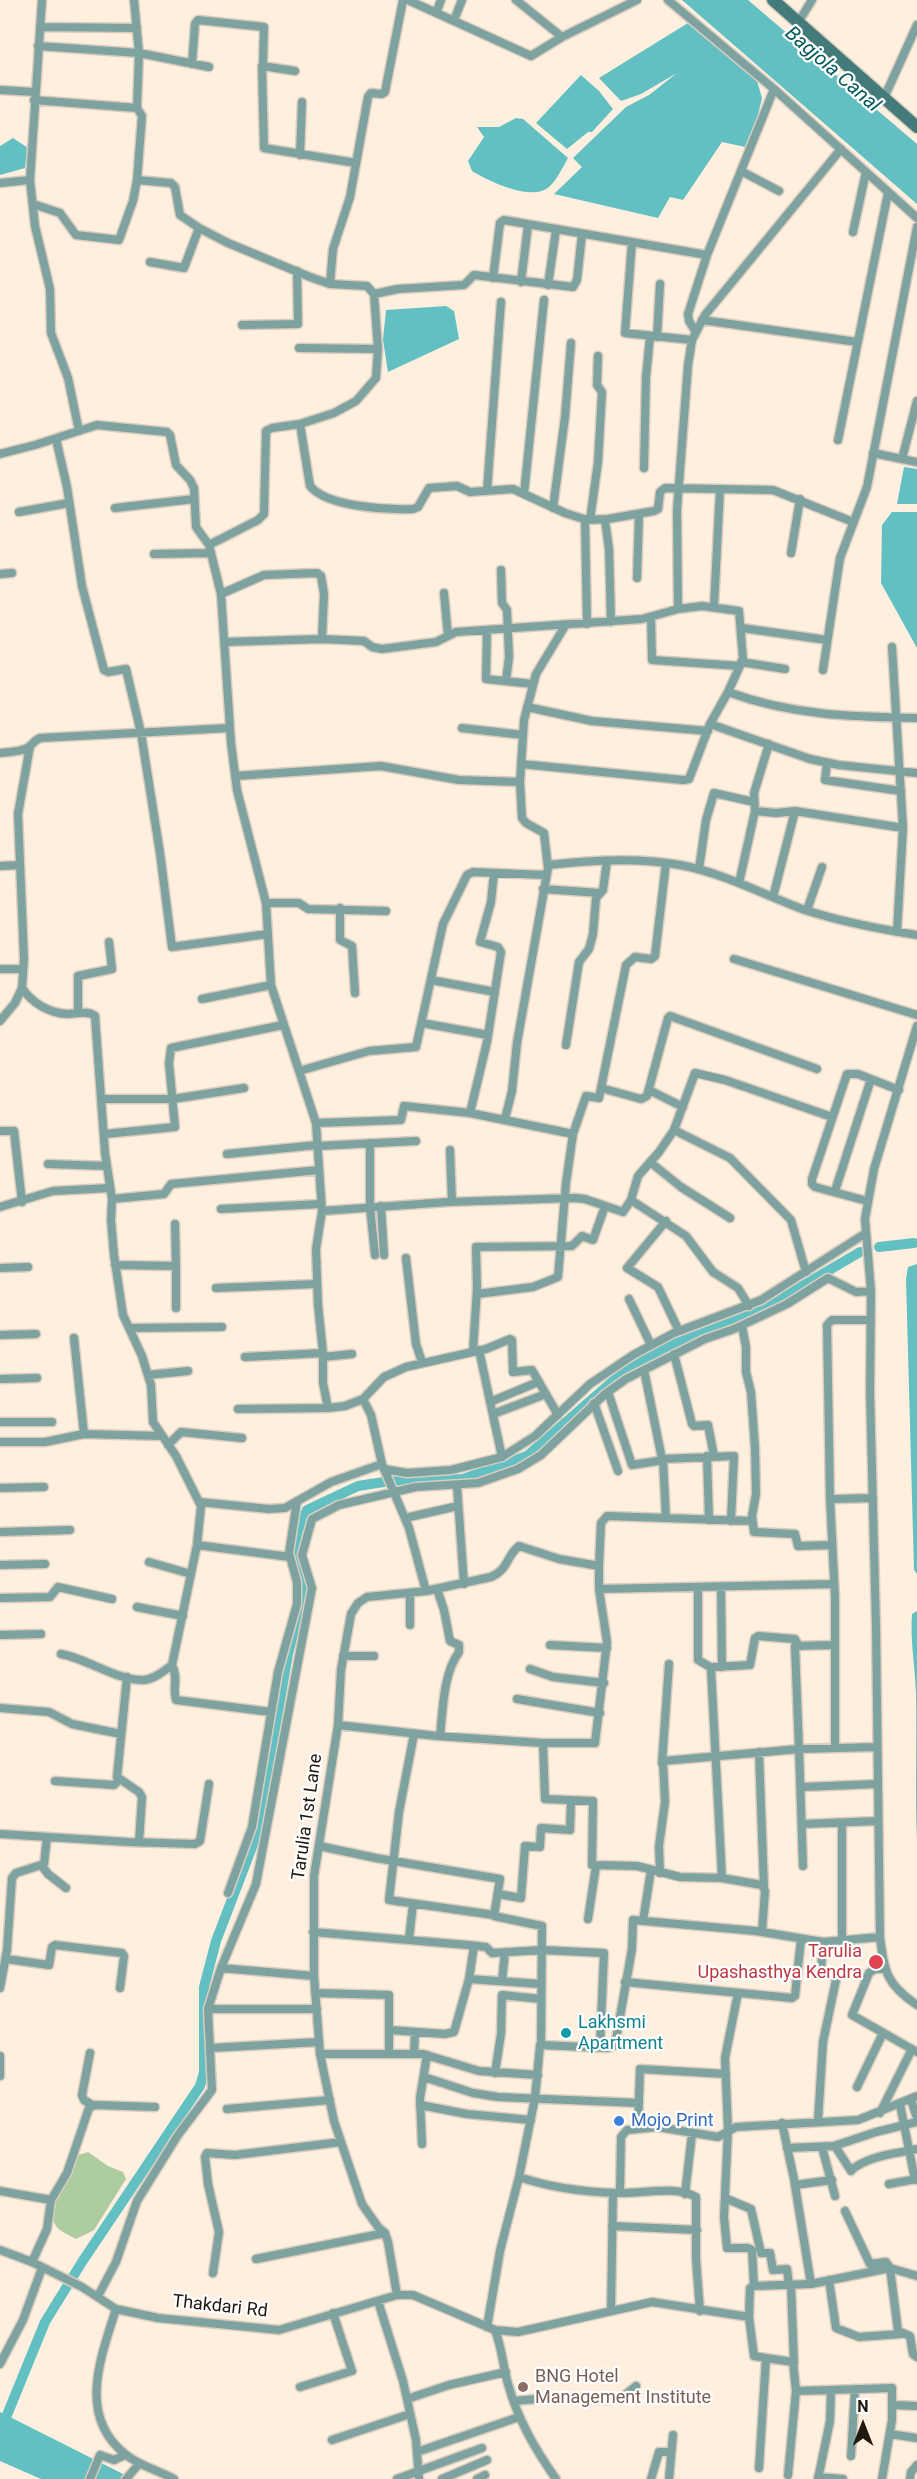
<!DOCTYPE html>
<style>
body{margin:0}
#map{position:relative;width:917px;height:2479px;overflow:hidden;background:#feefdf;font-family:Roboto,sans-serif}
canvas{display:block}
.north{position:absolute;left:833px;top:2395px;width:60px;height:60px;-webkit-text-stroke:4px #fff;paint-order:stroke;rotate:0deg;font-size:16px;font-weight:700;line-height:24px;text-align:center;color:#21180e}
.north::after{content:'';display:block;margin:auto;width:21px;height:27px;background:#21180e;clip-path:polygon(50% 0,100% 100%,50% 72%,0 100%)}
</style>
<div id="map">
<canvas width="917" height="2479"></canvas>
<div class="north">N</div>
</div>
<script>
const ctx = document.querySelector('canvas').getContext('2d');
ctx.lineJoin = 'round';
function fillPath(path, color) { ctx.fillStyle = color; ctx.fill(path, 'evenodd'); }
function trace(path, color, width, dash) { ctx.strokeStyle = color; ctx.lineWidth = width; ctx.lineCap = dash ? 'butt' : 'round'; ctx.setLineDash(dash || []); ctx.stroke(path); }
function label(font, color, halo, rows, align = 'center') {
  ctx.font = font + ' Roboto,sans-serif'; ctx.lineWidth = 4.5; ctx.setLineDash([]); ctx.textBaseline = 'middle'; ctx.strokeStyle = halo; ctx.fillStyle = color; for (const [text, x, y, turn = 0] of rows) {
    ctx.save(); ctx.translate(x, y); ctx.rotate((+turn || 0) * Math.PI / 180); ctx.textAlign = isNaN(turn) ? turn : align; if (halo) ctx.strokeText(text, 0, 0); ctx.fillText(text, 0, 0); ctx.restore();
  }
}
fillPath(new Path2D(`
 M 88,2152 L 108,2166 L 123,2172 L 126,2179 L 94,2230 L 76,2239 C 70,2235 60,2232 56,2226 C 42,2204 68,2173 78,2155 Z`), '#adcca0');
fillPath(new Path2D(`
 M 682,0 L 748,0 L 917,144 L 917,204 Z
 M 688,23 L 756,77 L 762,98 L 750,148 L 722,142 L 683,200 L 670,197 L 658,218 L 554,194 L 582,167 L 573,158 L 626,107 L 649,95 L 677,73 L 641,94 L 621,101 L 599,78 Z
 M 581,75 L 599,91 L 613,109 L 592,132 L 588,132 L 567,149 L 536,123 Z
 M 516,118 L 523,119 L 568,158 C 563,167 557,179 550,186 C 533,203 489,181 472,171 L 468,161 L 484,137 L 477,127 L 499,127 Z
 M 13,138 L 28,148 L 25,168 L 0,175 L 0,146 Z
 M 446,306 L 454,311 L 459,339 L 388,372 L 383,340 L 386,310 Z
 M 904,467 L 917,469 L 917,504 L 897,504 Z
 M 892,512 L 917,512 L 917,648 L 881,583 L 882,525 Z
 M 917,1264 L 917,1574 L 914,1570 L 906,1279 L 908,1267 Z
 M 917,1611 L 917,1842 C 915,1792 917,1743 916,1693 C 915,1666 910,1640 912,1614 Z
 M 0,2412 L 133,2479 L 41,2479 L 0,2461 Z`), '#62bfc2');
trace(new Path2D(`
 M 879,1247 L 914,1243
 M 7,2415 L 45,2322 L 82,2262 L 200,2086 L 204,2072 L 204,1987 L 216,1941 L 257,1834 L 288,1654 L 300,1608 L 304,1584 L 297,1559 L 297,1533 L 307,1510 L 358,1486 L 390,1481 L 463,1479 L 527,1456 L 620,1375 L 666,1347 L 740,1319 L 780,1299 L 860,1252`), '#62bfc2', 10);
const street = new Path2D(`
 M 134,0 L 139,53 L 137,108
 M 408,0 L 531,56 L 562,37 L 637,0
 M 516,0 L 562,37
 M 668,0 L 774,89 L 917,218
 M 436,13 L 441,0
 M 454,20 L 462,0
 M 799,21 L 812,0
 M 40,27 L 137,28
 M 38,46 L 139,53 L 209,67
 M 192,64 L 195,24 L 198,20 L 264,27 L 263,64
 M 295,71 L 262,66 L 264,148 L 356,163
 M 0,90 L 35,92
 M 884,98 L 917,25
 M 34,100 L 137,108 L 142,116 L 137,180 L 171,183 L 175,187 L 180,215 L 199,228 L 228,243 L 310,277 L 330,284 L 367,286 L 374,294 L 378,349 L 376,378 L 356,401 L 334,413 L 300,424 L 272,428 L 266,431 L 264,514 L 258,520 L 209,545
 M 300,155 L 302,102
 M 741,171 L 779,191
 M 30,180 L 42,0
 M 0,183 L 30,180 L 35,226 L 50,289 L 51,333 L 68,378 L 79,431
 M 33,204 L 60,213 L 76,235 L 119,240 L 133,201 L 137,180
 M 853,232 L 866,172
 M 632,242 L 625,333 L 692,340
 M 150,262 L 184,268 L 199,228
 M 493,278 L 500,223 L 504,220 L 707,255
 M 521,282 L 528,225
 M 330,284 L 333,249 L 350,197 L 368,97 L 371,93 L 382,94 L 385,92 L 403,0
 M 548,285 L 556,230
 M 374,294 L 398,289 L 464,285 L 474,275 L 573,287 L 577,280 L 582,234
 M 702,320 L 857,342
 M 242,325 L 298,324 L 297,271
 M 696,332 L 689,321 L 688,314 L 707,255 L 774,89
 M 657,337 L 660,284
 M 299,348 L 378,349
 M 300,424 L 310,486 C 327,507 387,510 413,509 L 418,507 L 429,488 L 457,486 L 470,492 L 513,489 L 565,513 L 587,520 L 608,519 L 654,511 L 658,509 L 660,492 L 665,488 L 773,490 L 853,522
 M 56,439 L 67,487 L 82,586 L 104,670 L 108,672 L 126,669 L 141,733 L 160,853 L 172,947 L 268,934
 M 838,440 L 888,193
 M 873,453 L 917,462
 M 0,454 L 35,445 L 97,425 L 167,432 L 170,435 L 176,465 L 190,480 L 194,488 L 196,527 L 209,545 L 221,594 L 231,743 L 237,790 L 266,903 L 271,985 L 316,1123 L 322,1211 L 316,1249 L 318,1305 L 323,1353 L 323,1383 L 328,1408 L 345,1406 L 363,1399 L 384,1377 L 406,1367 L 486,1349 L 510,1339 L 512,1340 L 513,1372 L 532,1370 L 558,1415
 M 902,459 L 917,401
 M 644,468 L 646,377 L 650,337
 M 487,491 L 501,302
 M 524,494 L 544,300
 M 115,508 L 194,499
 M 553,508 L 565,417 L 571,343
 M 19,512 L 69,503
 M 585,519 L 587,624
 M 590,520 L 598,462 L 602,392 L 597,385 L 598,356
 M 605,520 L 609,549 L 611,622
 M 791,553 L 800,499
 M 154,554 L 210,553
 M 501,570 L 502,603 L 507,610 L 509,657 L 506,681
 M 0,574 L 12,573
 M 637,578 L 639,514
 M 444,593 L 448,636
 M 221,594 L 264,575 L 317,573 L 321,576 L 324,594 L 322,639
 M 714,607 L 720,489
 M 678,609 L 677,510 L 688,365 L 692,340 L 705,315 L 841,149
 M 651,617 L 652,660 L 740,666
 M 742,628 L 827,640
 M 487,630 L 486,679 L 533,684
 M 224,642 L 322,639 L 364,641 L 372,647 L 382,649 L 436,642 L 456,632 L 642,619 L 678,609 L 702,606 L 739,611 L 743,659 L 728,692 L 710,724 L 689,779 L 683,780 L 521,764
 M 892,647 L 903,828 L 897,932
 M 741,662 L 785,669
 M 823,670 L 840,558 L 867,487 L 917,227
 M 728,692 C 790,715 852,717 917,718
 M 527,707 L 592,721 L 708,731
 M 710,724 L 810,759 L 839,765 L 917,773
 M 462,728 L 523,735
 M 0,753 C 9,752 19,752 27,748 C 33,745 33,741 40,738 L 229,728
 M 827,763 L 825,780 L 901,791
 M 235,776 L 381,766 L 459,780 L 520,782
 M 755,811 L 776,813 L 795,811 L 903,828
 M 548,865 C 591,860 638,857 680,865 C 724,873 764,895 805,910 C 842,922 879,929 917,935
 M 0,866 L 20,865
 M 699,869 L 706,820 L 714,793 L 754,802
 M 739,883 L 755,811 L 754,793 L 769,744
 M 543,889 L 600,893
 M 773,897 L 795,811
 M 266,903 L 299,903 L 308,909 L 386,911
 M 340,908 L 340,940 L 352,946 L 355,993
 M 807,910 L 822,867
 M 734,959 L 917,1015
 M 0,969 L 23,969
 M 431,980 L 495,992
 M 22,988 C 32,1003 49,1013 67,1014 C 77,1014 88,1010 95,1016 L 105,1153 L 112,1199 L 111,1220 L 114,1255 L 123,1315 L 142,1356 L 151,1385 L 153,1422 L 176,1456 L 201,1506 L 197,1545 L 172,1665 C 164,1671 153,1680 142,1680 C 116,1680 88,1659 61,1654
 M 202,999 L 271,985
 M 78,1013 L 78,976 L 112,969 L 109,942
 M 0,1021 L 15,1003 L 22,988 L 24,959 L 18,814 L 30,746
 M 422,1023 L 488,1035
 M 917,1026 L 874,1169 L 865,1219 L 871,1291 L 870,1392 L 876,1626 L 880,1937 C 884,1972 887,1985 917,2005
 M 566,1045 L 579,962 L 589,949 L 593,934 L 596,898 L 603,890 L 607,861
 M 299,1071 L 369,1051 L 416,1047 L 443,924 L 467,875 L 473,872 L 546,875
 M 601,1088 L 641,1099 L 647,1096 L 668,1018 L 670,1016 L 817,1069
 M 649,1090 L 683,1107
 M 101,1099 L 173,1099 L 244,1088
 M 470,1113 L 487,1042 L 501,952 L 498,947 L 480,942 L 491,902 L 494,873
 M 505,1119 L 512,1091 L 517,1043 L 548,868 L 544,833 L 526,823 L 522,818 L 520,782 L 524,720 L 536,674 L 565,626
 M 316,1123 L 401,1120 L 404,1106 L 470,1113 L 573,1134 L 566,1183 L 558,1277 L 533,1287 L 477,1294
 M 674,1130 L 730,1158 L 791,1220 L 806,1272
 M 0,1131 L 14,1131 L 22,1202
 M 105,1134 L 175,1127 L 169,1063 L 171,1048 L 283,1025
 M 573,1134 L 586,1096 L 599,1098 L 626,965 L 635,957 L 651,959 L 655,956 L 666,863
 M 370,1143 L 370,1207 L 375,1255
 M 318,1146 L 416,1141
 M 450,1150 L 452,1202
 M 227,1154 L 317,1145
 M 650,1162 L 681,1187 L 730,1218
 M 48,1164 L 107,1166
 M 835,1191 L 871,1079
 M 112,1199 L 164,1194 L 171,1184 L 319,1170
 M 631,1200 L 638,1176 L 659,1152 L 674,1130 L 695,1073 L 725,1080 L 832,1117
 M 867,1201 L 815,1187 L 812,1184 L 812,1179 L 847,1074 L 858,1074 L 899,1090
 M 381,1206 L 384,1255
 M 0,1207 L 53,1191 L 110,1188
 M 221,1209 L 321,1204
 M 322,1211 L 448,1202 L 575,1198 L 585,1199 L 623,1212 L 631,1200 L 686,1236 L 713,1272 L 738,1288 L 749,1306
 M 666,1221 L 627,1268 L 658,1287 L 679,1331
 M 406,1258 L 416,1344 L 422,1362
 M 115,1265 L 176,1266 L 175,1224
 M 176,1266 L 176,1308
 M 0,1268 L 28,1267
 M 216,1288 L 317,1284
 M 629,1299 L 651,1345
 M 742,1326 L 746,1347 L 746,1372 L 751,1392 L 755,1448 L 756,1494 L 752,1516 L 754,1532 L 795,1534 L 798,1546 L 831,1545
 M 129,1328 L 222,1327
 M 0,1335 L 36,1334
 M 74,1338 L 84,1434
 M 479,1350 L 502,1457
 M 473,1351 L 477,1288 L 476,1247 L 572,1246 L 582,1236 L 593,1240 L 605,1206
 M 674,1354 L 692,1424 L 694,1426 L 708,1425 L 714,1456
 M 245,1357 L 323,1353
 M 323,1357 L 352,1354
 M 644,1370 L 662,1459 L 734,1456 L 731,1521
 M 148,1375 L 188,1371
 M 0,1379 L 37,1378
 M 608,1392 L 632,1465 L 664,1460
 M 363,1399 L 371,1415 L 382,1464 L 409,1528 L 426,1591
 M 490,1402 L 538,1382
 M 594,1403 L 618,1471
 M 238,1409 L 328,1408
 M 493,1414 L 546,1394
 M 0,1422 L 52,1422
 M 0,1442 L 45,1442 L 84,1434 L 161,1436
 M 168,1445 L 181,1432 L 242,1438
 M 707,1456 L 709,1520
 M 663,1460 L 666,1518
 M 384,1469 L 407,1473 L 451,1470 L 502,1457 L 535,1436 L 590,1384 L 633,1355 L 674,1333 L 761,1300 L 866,1233
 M 457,1486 L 464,1584
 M 0,1488 L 44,1487
 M 835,1499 L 873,1498
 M 199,1502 L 269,1509 L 285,1508 L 331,1482 L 382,1464
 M 405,1518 L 458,1506
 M 0,1532 L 70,1530
 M 197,1545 L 290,1557
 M 149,1562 L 191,1574
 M 0,1565 L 45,1564
 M 599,1566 L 601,1523 L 607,1516 L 752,1521
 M 698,1588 L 698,1660 L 712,1668
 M 721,1588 L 722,1667
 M 437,1589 L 444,1610 L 450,1641 L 459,1645 L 459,1652 C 443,1674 443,1709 440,1736
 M 599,1589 L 833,1584
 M 410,1593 L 410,1625
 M 0,1598 L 50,1597 L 58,1587 L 112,1599
 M 137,1607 L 183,1616
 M 0,1635 L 41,1634
 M 550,1645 L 607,1648
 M 834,1645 L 795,1646 L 799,1749 L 877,1747
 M 343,1656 L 374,1656
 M 172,1665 C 179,1679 172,1688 176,1700 L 271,1712
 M 530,1669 L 553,1677 L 604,1683
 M 127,1677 L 117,1777 L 139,1792 L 142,1797 L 139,1842
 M 517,1699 L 600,1713
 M 0,1708 L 49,1712 L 72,1724 L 121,1734
 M 338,1725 L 437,1736 L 543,1743 L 595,1743 L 607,1642 L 599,1589 L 599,1566 L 559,1559 L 519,1546 C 506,1556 509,1569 491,1577 L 426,1591 L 367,1597 L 358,1603 L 351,1614 L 341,1670 L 338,1725 L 314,1876 L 314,1976 L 320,2054 L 334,2121 L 362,2204 L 378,2227 L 385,2233 L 388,2242 L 397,2295
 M 414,1734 L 399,1812 L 389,1900 L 494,1915
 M 543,1743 L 545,1799 L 593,1801 L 592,1865 L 637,1866 L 680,1877 L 722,1878 L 762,1885 L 765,1891 L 762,1932
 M 835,1747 L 835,1597 L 830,1498 L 827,1325 L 832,1320 L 871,1320
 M 759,1752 L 764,1888
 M 662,1763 L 669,1664
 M 55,1781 L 114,1785 L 119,1780
 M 802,1787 L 877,1784
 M 842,1823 L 842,1941
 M 803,1824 L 878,1821
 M 0,1834 L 128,1842 L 195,1844 L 200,1841 L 209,1784
 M 319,1846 L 376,1858 L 500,1879 L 494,1916 L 542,1926 L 541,2044
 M 42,1866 L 48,1874 L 66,1888
 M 660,1873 L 659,1846 L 665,1802 L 663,1761 L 799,1749 L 803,1866
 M 722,1878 L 711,1669 L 714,1667 L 750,1665 L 755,1638 L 758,1636 L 795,1639 L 798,1645
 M 228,1893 L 252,1827 L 278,1672 L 297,1604 L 297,1582 L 289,1553 L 297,1501
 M 498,1894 L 521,1898 L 525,1846 L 540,1847 L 541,1828 L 570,1830 L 571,1801
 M 588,1919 L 596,1866
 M 643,1921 L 651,1870
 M 313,1932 L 468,1945 L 486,1947 L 492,1953 L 542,1950 L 604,1953 L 600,2047
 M 409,1939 L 413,1904
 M 6,1959 L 49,1965 L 52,1947 L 55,1945 L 122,1953 L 124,1956 L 120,1988
 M 221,1968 L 314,1976
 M 884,1969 L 875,1969 L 869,1973 L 852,2015 L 917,2052
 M 469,1979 L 541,1984
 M 502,1981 L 505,1952
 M 625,1982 L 792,1998 L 795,1996 L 801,1939
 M 0,1988 L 7,1950 L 12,1878 L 16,1873 L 44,1864 L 47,1837
 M 315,1993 L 389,1995 L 389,2053
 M 738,1993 L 725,2058 L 728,2130 L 724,2217 L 727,2248 L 748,2248 L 752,2250 L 754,2286
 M 208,2009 L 317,2009
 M 390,2030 L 445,2034 L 454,2032 L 469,1979 L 474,1946
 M 211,2048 L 319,2042
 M 90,2053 L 82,2095 L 84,2100 L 92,2105
 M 414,2053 L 415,2033
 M 320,2054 L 423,2054 L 479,2071 L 538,2075
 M 0,2056 L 0,2076
 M 495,2073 L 501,2034 L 502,1995 L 541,1999
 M 424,2077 L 473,2093 L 498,2097 L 639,2103
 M 857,2087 L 883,2033
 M 911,2100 L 917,2118
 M 900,2104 L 915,2180
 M 420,2105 L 467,2114 L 531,2120
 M 227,2109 L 330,2100
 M 880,2113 L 912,2049
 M 818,2121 L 823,2042 L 836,1980 L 833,1975 L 821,1972 L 823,1942
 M 782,2123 L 794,2179 L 811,2284
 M 638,2128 L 640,2069 L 726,2074
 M 422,2144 L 420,2098 L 427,2055
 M 835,2146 L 851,2171
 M 822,2147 L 835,2196
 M 787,2148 L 834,2146 L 876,2132 L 917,2122
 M 851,2170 C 871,2155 894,2154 917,2149
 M 519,2177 C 552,2188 582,2192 617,2193 C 641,2194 674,2185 696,2197 L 696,2259 L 700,2311
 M 889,2184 L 917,2179
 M 795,2185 L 832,2180
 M 0,2191 L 51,2200
 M 620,2193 L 621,2137 L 627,2130 L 658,2127 L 718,2137 L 736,2127 L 858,2120 L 917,2096
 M 685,2194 L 692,2134
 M 725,2198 L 751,2209 L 761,2253 L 770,2253 L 773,2270 L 787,2269 L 789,2285
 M 845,2211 L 870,2264 L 886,2262 L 890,2268 L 898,2331 L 910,2336 L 913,2354 L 917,2357
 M 612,2226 L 697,2230
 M 0,2250 L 32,2262 L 82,2287 L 116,2309 L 158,2318 L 279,2330 L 397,2295 L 413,2295 L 495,2330 C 502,2348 503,2366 508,2384 C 518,2420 535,2449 556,2479
 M 256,2259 L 385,2233
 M 32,2262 L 47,2229 L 51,2200 L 67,2173 L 89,2108 L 95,2105 L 155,2107
 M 213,2273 L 219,2232 L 208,2184 L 205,2157 L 207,2153 L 235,2155 L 341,2142
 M 829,2280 L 836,2328 L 859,2337 L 901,2334
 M 791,2285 L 794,2363
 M 98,2296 L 116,2262 L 137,2201 L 178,2135 L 212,2090 L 208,2009 L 221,1968 L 256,1884 L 312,1588 L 302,1555 L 312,1519 L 339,1505 L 416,1487 L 478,1483 L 518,1469 L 541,1455 L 605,1394 L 626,1379 L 705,1339 L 734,1329 L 787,1304 L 828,1278 L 856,1292 L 871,1291
 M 378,2301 L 403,2381 L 416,2440 L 419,2479
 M 116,2309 C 101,2357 77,2416 125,2454 C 139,2466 158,2470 174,2479
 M 611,2309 L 613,2193
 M 749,2317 L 754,2356 L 766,2358 L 759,2468
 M 487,2327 L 500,2251 L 519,2177 L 535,2098 L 540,2045 L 608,2048 L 615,2045 L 632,1949 L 633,1920 L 756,1931 L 823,1942 L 880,1937
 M 495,2330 L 518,2332 L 652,2302 L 749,2317 L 750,2288 L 754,2286 L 811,2284 L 890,2268 L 917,2276
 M 766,2358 L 793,2362 L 796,2391 L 892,2388 L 892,2420 L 882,2479
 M 0,2364 L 23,2320 L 42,2268
 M 300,2387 L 352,2371 L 333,2313
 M 407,2399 L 449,2385 L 506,2372
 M 514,2401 L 549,2398 L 607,2400 L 621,2398 L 636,2386
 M 893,2405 L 917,2406
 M 890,2434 L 917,2438
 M 332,2440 L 410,2414
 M 417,2452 L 519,2417
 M 851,2456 L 855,2389
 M 788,2475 L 796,2391
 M 818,2477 L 843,2479
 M 90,2479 L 100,2455 L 114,2460 L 125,2455
 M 126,2479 L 139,2464
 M 397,2479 L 482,2448
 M 442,2479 L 487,2460
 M 477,2479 L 485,2475
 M 651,2479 L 659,2452 L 671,2452
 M 669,2479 L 673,2435
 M 818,2479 L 830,2421 L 831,2390
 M 910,2479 L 911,2472 L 917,2465`);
const secondary = new Path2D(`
 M 773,0 L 917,127`);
trace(street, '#dbcdbe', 11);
trace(secondary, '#dbcdbe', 15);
trace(street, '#7da2a0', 8);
trace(secondary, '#427b79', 12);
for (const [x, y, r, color] of [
 [876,1962,8,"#e0444e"],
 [566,2033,6,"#0f9aa8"],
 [619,2121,6,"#3f7fe0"],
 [523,2387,6,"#8d6e63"]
]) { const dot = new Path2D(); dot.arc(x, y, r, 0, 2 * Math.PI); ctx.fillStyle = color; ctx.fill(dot); trace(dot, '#fff', 2); }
label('18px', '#21180e', '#fff', [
 ["Tarulia 1st Lane",308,1817,-82],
 ["Thakdari Rd",220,2307,6]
]);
label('18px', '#be3a42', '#fff', [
 ["Tarulia",862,1952],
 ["Upashasthya Kendra",862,1973]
], 'right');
label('18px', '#0d838f', '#fff', [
 ["Lakhsmi",578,2023],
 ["Apartment",578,2044]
], 'left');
label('18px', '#366cbe', '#fff', [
 ["Mojo Print",631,2121]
], 'left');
label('18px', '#785e54', '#fff', [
 ["BNG Hotel",535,2377],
 ["Management Institute",535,2398]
], 'left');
label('italic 20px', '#00585a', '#fff', [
 ["Bagjola Canal",832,70,41]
]);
</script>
